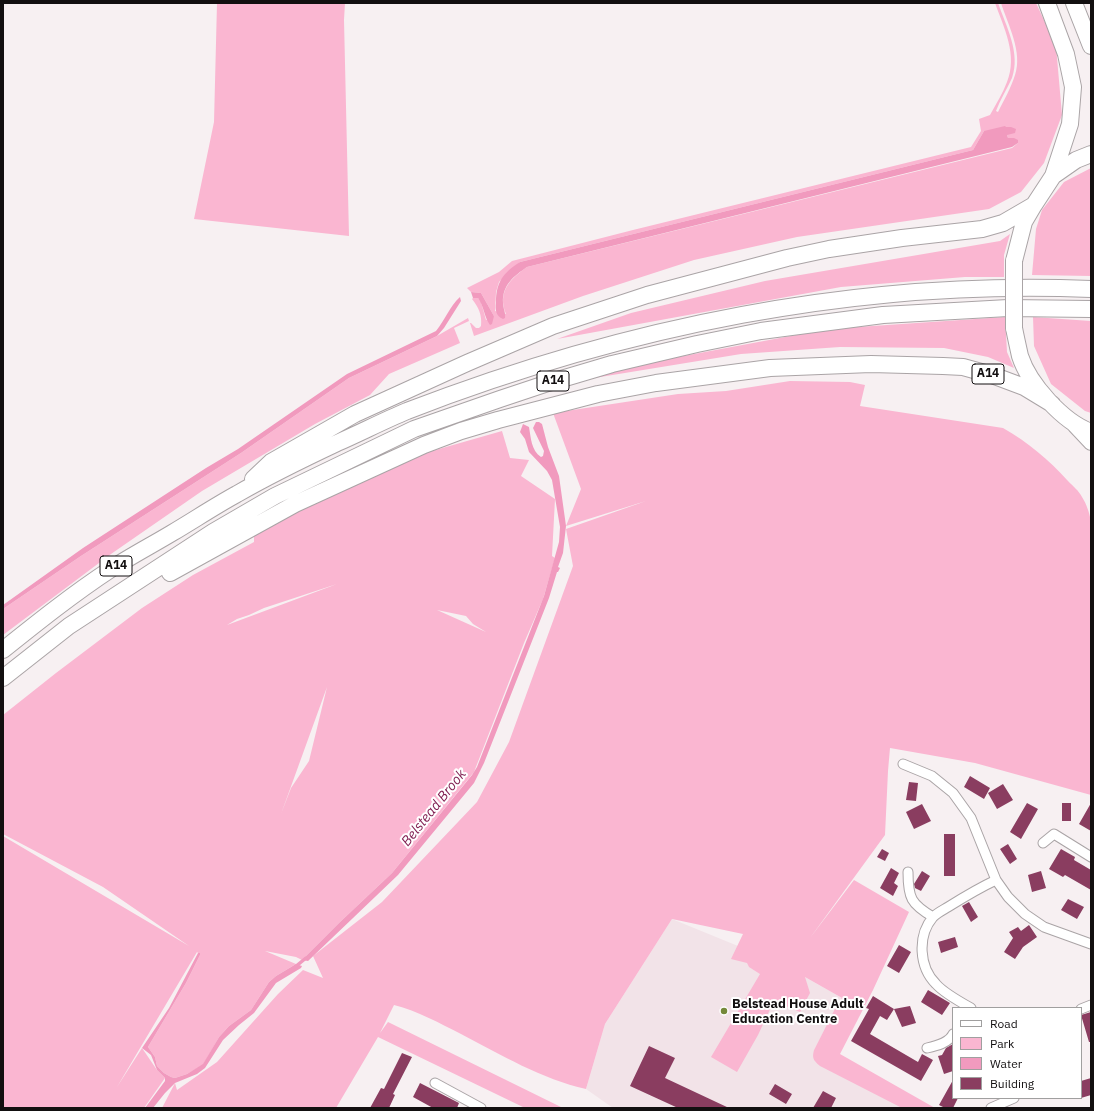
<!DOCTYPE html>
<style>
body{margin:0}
#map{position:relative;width:1094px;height:1111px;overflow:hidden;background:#f7f0f2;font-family:"IBM Plex Sans",sans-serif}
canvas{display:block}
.frame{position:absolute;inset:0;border:4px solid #120f10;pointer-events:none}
.legend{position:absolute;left:952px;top:1007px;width:130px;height:92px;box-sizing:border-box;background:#fff;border:1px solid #a09f9f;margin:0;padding:5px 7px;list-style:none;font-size:12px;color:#120f10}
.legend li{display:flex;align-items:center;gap:8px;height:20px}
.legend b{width:20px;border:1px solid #a09f9f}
</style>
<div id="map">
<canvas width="1094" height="1111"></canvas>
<div class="frame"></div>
<ul class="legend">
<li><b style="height:5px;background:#fff"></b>Road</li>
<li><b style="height:11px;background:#fab6d1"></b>Park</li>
<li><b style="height:11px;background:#f19abe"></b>Water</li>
<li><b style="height:11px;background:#8a3d60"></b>Building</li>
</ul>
</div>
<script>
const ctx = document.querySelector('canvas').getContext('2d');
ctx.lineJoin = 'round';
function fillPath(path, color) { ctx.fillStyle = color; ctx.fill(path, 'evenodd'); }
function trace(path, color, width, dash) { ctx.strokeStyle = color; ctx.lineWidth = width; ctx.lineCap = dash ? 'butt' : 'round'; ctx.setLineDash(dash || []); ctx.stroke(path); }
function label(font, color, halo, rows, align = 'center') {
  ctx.font = font + ' "IBM Plex Sans",sans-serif'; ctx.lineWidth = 4; ctx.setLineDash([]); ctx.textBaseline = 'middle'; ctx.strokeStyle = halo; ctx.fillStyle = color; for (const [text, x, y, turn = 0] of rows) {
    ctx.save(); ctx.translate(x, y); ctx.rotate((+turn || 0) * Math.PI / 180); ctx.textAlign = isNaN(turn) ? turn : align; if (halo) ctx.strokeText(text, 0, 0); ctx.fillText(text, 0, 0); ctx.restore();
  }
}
fillPath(new Path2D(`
 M 672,919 L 738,946 L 805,977 L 842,998 L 814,1050 L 904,1108 L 613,1108 L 586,1089 L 605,1024 Z`), '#f2e3e8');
fillPath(new Path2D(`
 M 217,3 L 345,3 L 344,20 L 349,236 L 194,219 L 214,122 Z
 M 995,3 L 998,3 C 1006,26 1021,53 1012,78 C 1007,89 1000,100 996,111 L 998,112 C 1004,100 1011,88 1015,75 C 1023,52 1008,25 1001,3 L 1036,3 L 1056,46 L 1062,115 L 1044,163 L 1021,192 L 989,209 L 797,237 L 694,260 L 583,296 L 474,336 L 470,323 L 471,323 L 476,328 L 479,328 L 481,326 C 482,315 479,308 472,299 L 473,298 L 478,298 L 481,302 L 486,320 L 494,316 L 481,293 L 471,292 L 467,288 L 499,272 L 512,261 L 633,230 L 971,147 L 981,131 L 979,119 L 990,115 C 996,104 1003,93 1007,82 C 1018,55 1004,28 995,3 ZM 984,131 L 1007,135 L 1008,138 L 1018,143 L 1012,148 L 527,267 C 510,279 497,292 506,314 L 495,311 L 496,292 L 499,282 L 520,262 L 973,150 Z
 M 1091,168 L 1091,276 L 1032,275 L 1036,229 L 1042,210 L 1064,182 Z
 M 1010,234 L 1004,255 L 1004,277 L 965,277 L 841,287 L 557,339 L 631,313 L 765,281 L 1000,241 Z
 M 1005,317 L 1007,352 L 1014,368 L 988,357 L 944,348 L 840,347 L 741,354 L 588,379 L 630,366 L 828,329 Z
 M 1033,317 L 1091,321 L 1091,413 L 1085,411 L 1051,384 L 1034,346 Z
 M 468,318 L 469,321 L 454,328 L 460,343 L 389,374 L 370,395 L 315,424 L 202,491 L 111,554 L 3,635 L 3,609 L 81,556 L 241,453 L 349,378 L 437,336 Z
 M 790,381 L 850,382 L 865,385 L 860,406 L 1003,428 C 1028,442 1049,460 1068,481 C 1073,486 1079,491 1082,497 C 1087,505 1089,512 1091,521 L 1091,795 L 975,763 L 890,748 L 888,771 L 885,835 L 810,938 L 854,880 L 909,912 L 873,990 L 840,1054 L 935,1108 L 902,1108 L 820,1066 C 813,1060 812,1058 814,1050 L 839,1001 L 842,998 L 805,977 L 810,993 L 800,1012 L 774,1001 L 758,1035 L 737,1072 L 711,1057 L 760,974 L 749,967 L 747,963 L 731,959 L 743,934 L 672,919 L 605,1024 L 586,1089 C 542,1079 501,1055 461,1034 C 439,1023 418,1011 394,1005 L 380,1033 L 388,1022 L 563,1108 L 525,1108 L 378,1037 L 336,1108 L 162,1108 L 175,1083 L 177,1090 L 217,1062 L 278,994 L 303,970 L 323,978 L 313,956 L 382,902 L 477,802 L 509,742 L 573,566 L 566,529 L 646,501 L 566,526 L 581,489 L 553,413 L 678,394 L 726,391 Z
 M 502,431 L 510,458 L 529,460 L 521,476 L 555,499 L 552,556 L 555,558 L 543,599 L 524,643 L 474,772 L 392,873 L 340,922 L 302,960 L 296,957 L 265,951 L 296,964 L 276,976 L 269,982 L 251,1010 L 229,1026 L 219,1037 L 203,1065 L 187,1074 L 175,1078 L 171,1077 L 164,1073 L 157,1066 L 155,1057 L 148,1047 L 186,983 L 200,955 L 197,952 L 117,1087 L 142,1048 L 157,1070 L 165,1078 L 144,1108 L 3,1108 L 3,836 L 189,946 L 103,887 L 3,834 L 3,715 L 56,673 L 142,608 L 193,575 L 254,542 L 254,534 L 369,476 L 432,451 ZM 337,584 L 227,625 L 237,619 L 249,615 L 264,608 ZM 437,610 L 466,616 L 473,624 L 486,632 ZM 327,687 L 309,761 L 291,788 L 281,814 Z`), '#fab6d1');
fillPath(new Path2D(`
 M 1005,126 L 1006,127 L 1011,127 L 1016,129 L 1015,133 L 1007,135 L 1008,138 L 1014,138 L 1018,140 L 1018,143 L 1012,147 L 527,267 C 514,276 502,285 503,303 C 503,308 506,313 505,318 L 503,319 C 496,316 495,310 496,303 C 496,282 503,273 520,262 L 973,150 L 984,131 Z
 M 471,292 L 481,293 L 494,316 L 492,324 L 490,325 C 484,317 484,306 478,298 L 473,298 Z
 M 460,297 L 461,301 L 444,328 L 437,336 L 349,378 L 241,453 L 81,556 L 3,609 L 3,605 L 83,548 L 206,468 L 238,449 L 347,374 L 436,331 C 445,320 450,306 460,297 Z
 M 536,422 L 539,422 L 542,424 L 548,447 L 559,476 L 566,526 L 563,553 L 558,567 L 560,568 L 558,572 L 557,572 L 549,598 L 484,763 L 474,783 L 398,875 L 308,961 L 302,960 L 340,922 L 392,873 L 472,775 L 477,767 L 544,596 L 559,542 L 560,527 L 552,480 L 547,471 L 529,452 L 525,439 L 520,432 L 523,424 L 529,427 C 531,438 531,450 541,457 L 543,456 L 544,451 L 533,428 Z
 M 198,953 L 200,953 L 200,955 L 186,983 L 148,1047 L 155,1057 L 157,1066 L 164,1073 L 171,1077 L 175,1078 L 187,1074 L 203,1064 L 219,1037 L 229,1026 L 251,1010 L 269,982 L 276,976 L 296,964 L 302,966 L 301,968 L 276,983 L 254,1013 L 239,1025 L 223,1040 L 205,1068 L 197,1074 L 175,1083 L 165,1093 L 153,1108 L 145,1108 L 165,1081 L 165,1078 L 157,1070 L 151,1055 L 142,1048 L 169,1008 Z`), '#f19abe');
trace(new Path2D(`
 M 295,967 L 306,958`), '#f19abe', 3.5);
fillPath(new Path2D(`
 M 970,776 L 990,788 L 984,799 L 964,787 Z
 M 909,782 L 918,783 L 916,801 L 906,800 Z
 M 1003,784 L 1013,800 L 997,809 L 988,793 Z
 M 1027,803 L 1038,809 L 1021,839 L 1010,832 Z
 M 1062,803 L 1071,803 L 1071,821 L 1062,821 Z
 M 1091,803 L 1091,831 L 1079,824 Z
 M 922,804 L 931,821 L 914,829 L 906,812 Z
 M 944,834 L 955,834 L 955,876 L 944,876 Z
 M 1008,844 L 1017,859 L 1010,864 L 1000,849 Z
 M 882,849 L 889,853 L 885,861 L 877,857 Z
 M 1061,849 L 1075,857 L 1074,860 L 1091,870 L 1091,890 L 1065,875 L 1063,877 L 1049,869 Z
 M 891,868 L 899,873 L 894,883 L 898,886 L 893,896 L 880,888 Z
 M 922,871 L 930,876 L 921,891 L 915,888 L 914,884 Z
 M 1041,871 L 1046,888 L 1032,892 L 1028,875 Z
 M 1068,899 L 1084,907 L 1077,919 L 1061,910 Z
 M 969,902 L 978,917 L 971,922 L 962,906 Z
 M 1029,925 L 1037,937 L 1023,947 L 1015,959 L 1004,952 L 1013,938 L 1009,932 L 1018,927 L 1021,931 Z
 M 955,937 L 958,947 L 941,953 L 938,942 Z
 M 899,945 L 911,952 L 899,973 L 887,966 Z
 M 928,990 L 950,1003 L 942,1015 L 921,1002 Z
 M 873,996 L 894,1009 L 887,1020 L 880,1016 L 870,1034 L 918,1062 L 922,1054 L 933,1060 L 921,1081 L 851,1041 L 869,1009 L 866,1008 Z
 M 910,1006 L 916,1023 L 902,1027 L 894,1009 Z
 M 1091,1012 L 1091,1042 L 1089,1042 L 1081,1015 Z
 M 953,1044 L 953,1071 L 944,1074 L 938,1056 L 942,1055 L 946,1048 Z
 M 649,1046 L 675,1058 L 665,1078 L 729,1108 L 678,1108 L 630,1086 Z
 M 402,1053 L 412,1057 L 393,1094 L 395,1095 L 389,1108 L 370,1108 L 381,1088 L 384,1089 Z
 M 1091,1078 L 1091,1095 L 1081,1098 L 1081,1081 Z
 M 953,1080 L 953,1098 L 958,1098 L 953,1108 L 945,1108 L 939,1105 Z
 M 420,1083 L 459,1103 L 457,1108 L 433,1108 L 413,1097 Z
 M 775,1084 L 792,1094 L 786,1104 L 769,1094 Z
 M 823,1091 L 836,1098 L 831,1108 L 813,1108 Z`), '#8a3d60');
const street = new Path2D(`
 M 903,764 L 932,776 L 953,793 L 971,818 L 996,880 L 1008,897 L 1025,914 L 1044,927 L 1091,944
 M 1043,843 L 1054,834 L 1091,857
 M 908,872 C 908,898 911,904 933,917
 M 971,1008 C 962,1003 943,992 936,984 C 919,967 917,936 933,917 C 937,913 943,910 948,907 C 964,897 979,888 996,880
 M 1081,1009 L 1091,1005
 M 927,1048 C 936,1046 949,1043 953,1034
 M 435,1083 L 481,1108
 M 991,1108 L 1014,1098`);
const primary = new Path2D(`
 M 1075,426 L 1091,443`);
const highway = new Path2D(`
 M 1047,3 L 1066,54 L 1073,87 L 1070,124 L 1053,176
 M 1074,3 L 1091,46
 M 1014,261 L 1024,222 L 1034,205 L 1053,176 L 1076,160 L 1091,154
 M 1014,328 C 1016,338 1018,347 1020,356 C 1029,384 1063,422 1091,432
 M 253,479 L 271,462 L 355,414 L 467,363 L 553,326 L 647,295 L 787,258 L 829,249 L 902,238 L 982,229 L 1003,223 L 1034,205
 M 170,573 L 295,504 L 424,445 L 461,431 L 498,420 L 598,394 L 656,383 L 770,368 L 871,364 L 943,366 L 963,367 L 992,375 L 1024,387 L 1052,404
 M 3,650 C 38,622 73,594 111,569 C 131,556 152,545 172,533 C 194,520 215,506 237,494 C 270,475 303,459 337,443 C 360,433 383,421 407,411 C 624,327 857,279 1091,289
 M 3,678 L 69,626 L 213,532 L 275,496 L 414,429 L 500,399 L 548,383 L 612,364 L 697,344 L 761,331 L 883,315 L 1008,308 L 1091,309`);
trace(street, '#aaa4a6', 11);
trace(primary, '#aaa4a6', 16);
trace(highway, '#aaa4a6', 18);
trace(street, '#fff', 9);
trace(primary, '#fff', 14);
trace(highway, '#fff', 16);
const highwayBridge = new Path2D(`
 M 1014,328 L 1014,261`);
trace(highwayBridge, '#aaa4a6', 18, []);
trace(highwayBridge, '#fff', 16);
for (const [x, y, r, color] of [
 [724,1011,4,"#748839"]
]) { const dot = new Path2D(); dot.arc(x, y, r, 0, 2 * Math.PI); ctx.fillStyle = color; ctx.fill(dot); trace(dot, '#fff', 1.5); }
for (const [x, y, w] of [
 [988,374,32],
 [553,381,32],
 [116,566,32]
]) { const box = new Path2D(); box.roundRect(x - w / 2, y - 10, w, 20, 3); ctx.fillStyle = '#fff'; ctx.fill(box); trace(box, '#120f10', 1); }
label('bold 12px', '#120f10', null, [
 ["A14",988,374],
 ["A14",553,381],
 ["A14",116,566]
]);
label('bold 13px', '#120f10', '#fff', [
 ["Belstead House Adult",732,1004],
 ["Education Centre",732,1019]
], 'left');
label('italic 14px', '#7f1c4f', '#fff', [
 ["Belstead Brook",434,808,-51]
]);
</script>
